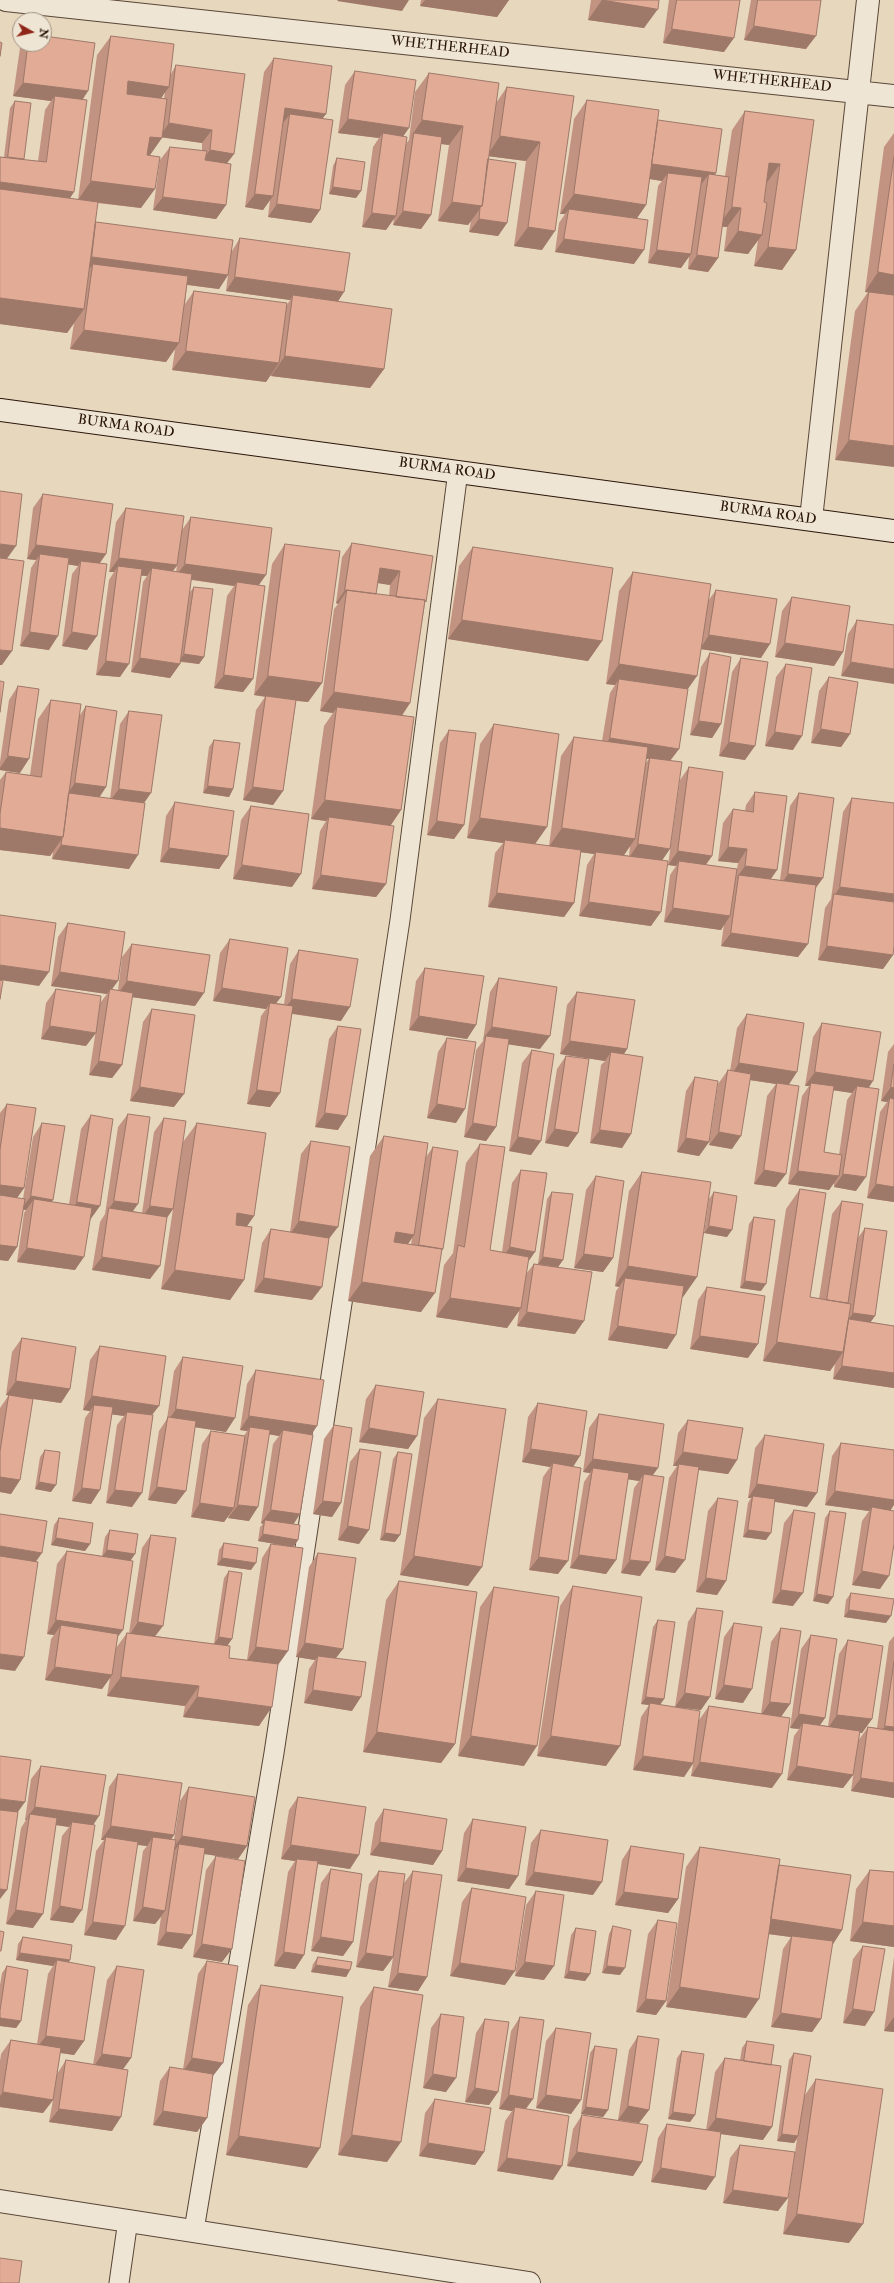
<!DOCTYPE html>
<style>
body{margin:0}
#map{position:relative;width:894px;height:2283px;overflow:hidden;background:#e7d7bd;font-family:"IM FELL Double Pica",serif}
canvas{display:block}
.north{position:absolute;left:12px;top:12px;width:40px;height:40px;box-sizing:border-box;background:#efe5d4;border:1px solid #a09283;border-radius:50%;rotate:98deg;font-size:11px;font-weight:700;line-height:16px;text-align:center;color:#29150a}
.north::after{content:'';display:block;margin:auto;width:14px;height:18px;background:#8f2418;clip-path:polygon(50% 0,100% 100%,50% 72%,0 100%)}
</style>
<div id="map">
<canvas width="894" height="2283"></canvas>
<div class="north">N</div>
</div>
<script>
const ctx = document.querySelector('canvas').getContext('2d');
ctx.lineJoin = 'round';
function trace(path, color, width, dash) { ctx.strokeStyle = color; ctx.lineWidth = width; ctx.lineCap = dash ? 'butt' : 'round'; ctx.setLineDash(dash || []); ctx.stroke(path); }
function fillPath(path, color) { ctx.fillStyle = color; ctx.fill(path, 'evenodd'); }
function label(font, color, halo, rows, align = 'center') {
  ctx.font = font + ' "IM FELL Double Pica",serif'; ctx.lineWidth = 3; ctx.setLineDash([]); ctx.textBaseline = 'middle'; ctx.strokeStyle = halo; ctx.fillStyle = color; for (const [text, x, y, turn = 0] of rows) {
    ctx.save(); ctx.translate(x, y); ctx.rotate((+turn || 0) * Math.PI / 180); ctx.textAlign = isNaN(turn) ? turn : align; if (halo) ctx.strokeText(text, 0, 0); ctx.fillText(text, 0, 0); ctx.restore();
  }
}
const lane = new Path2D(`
 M 194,2230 L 274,1753 L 400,920 L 458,471
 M 119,2283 L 128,2220`);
const street = new Path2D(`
 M 6,0 L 894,96
 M 811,519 L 868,0
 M 0,2201 L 529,2283`);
const secondary = new Path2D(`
 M 0,410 L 894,531`);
trace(lane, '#584637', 21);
trace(street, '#584637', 24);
trace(secondary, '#29150a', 24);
trace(lane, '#efe5d4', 19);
trace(street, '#efe5d4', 22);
trace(secondary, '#efe5d4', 22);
fillPath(new Path2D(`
 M 421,0 L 509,0 L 497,17 L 420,6 Z
 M 591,0 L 659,0 L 644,28 L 588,20 Z
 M 669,0 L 740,0 L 724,52 L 663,43 Z
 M 751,0 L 821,0 L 806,49 L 744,40 Z
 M 111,36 L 171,74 L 176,65 L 234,154 L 227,163 L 226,205 L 216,219 L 153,210 L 160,160 L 170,147 L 202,151 L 202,143 L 162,137 L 149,156 L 141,208 L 97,203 L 95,225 L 96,222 L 232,251 L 240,238 L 338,301 L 384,369 L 370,388 L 271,376 L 271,374 L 266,382 L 172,370 L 175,349 L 166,362 L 70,349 L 74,323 L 67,333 L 0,324 L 0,157 L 4,157 L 10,108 L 15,101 L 24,160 L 38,161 L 45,110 L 51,101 L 13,96 L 20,48 L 23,44 L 44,44 L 88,91 L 82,100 L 70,199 L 78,200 L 97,55 ZM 165,92 L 164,99 L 161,99 ZM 228,275 L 226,291 L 290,300 L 287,305 L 194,291 L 185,304 L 187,285 L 219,289 Z
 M 274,58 L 326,114 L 322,118 L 320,210 L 311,223 L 268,217 L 270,200 L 263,210 L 245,207 L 264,72 Z
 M 355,71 L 403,136 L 406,144 L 409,140 L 415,92 L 429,73 L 496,103 L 507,87 L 574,96 L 542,250 L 514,246 L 526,161 L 488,156 L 488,159 L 507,223 L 498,236 L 469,232 L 471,221 L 468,225 L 438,221 L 449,145 L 441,144 L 431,215 L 421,229 L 393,225 L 394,218 L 386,230 L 362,227 L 373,147 L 379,138 L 338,133 L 345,85 Z
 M 587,100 L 658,120 L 715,175 L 725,176 L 732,130 L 745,111 L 814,120 L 796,250 L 782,270 L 754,266 L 758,240 L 748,254 L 724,251 L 727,227 L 722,227 L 718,258 L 708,272 L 688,269 L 689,256 L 681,268 L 648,263 L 658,186 L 662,181 L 650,179 L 646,205 L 636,219 L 634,264 L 555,252 L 559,223 L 565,214 L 560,214 L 574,119 Z
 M 894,133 L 894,395 L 835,460 L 855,311 L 868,292 L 865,292 L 884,147 Z
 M 337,158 L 361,191 L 356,198 L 329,194 L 333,166 Z
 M 43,494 L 106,554 L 100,563 L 87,650 L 62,646 L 72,574 L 78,566 L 68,564 L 49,650 L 20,646 L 31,568 L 36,560 L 27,559 L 33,508 Z
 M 126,508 L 182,530 L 191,517 L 259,585 L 253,679 L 243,692 L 214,688 L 227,596 L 234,586 L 191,580 L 190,592 L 194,587 L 204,657 L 199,664 L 180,662 L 180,664 L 170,678 L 131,672 L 143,582 L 147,576 L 141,576 L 120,677 L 96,675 L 109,580 L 114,572 L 109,572 L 116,522 ZM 177,566 L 176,572 L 173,571 Z
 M 352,543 L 433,556 L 425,603 L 410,703 L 402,716 L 401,810 L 391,825 L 386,884 L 376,897 L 312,889 L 320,831 L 326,821 L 311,819 L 324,726 L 333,713 L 320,711 L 334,609 L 338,604 L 336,603 L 342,557 ZM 378,583 L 390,585 L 389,596 L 376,594 Z
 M 285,544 L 322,683 L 308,702 L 296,701 L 283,791 L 273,805 L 243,800 L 256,710 L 265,697 L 254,695 L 272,564 Z
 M 473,547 L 602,641 L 588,661 L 448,639 L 459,566 Z
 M 633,572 L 708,601 L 716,590 L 761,658 L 701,649 L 687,689 L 679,749 L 670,761 L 662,860 L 651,926 L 579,916 L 587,865 L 594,854 L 581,852 L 574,903 L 564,917 L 488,907 L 495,853 L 503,843 L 467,838 L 480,744 L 494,724 L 535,844 L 549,846 L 561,756 L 574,737 L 602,741 L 610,693 L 615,685 L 606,684 L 619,591 ZM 646,759 L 649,759 L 645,764 ZM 630,846 L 629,856 L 624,855 Z
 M 792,597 L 843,652 L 834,666 L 775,657 L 782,611 Z
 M 857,620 L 894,625 L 841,676 L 848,634 Z
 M 710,653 L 721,724 L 712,738 L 690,735 L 701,667 Z
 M 741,658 L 745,760 L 719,756 L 732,672 Z
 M 786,664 L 793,750 L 765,746 L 776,677 Z
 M 829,677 L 850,734 L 841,747 L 811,743 L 819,691 Z
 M 18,686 L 20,773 L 0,770 L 0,762 L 9,700 Z
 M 51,700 L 80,715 L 86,706 L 106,787 L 99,797 L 110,799 L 120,724 L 129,711 L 144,803 L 129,869 L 52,859 L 53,852 L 50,856 L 0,850 L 0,780 L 6,772 L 30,775 L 38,719 Z
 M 449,730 L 464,825 L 454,839 L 427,835 L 440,743 Z
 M 214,740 L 233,789 L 229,797 L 203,793 L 209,747 Z
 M 689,767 L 712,856 L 706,865 L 737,869 L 738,863 L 718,861 L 723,823 L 733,809 L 745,811 L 746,805 L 755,792 L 777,870 L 771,879 L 780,880 L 790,806 L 799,793 L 823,878 L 816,888 L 798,957 L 721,946 L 724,924 L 721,930 L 664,922 L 670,875 L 676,866 L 668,865 L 680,780 Z
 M 852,798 L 893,955 L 883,969 L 818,960 L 825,908 L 831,899 L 843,812 Z
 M 175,802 L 228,856 L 219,869 L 160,862 L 166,816 Z
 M 251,806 L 292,887 L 233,879 L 241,820 Z
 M 68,923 L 111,990 L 118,990 L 122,957 L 132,944 L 195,1006 L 132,997 L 122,1065 L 112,1078 L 89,1075 L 100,1003 L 107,994 L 51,986 L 58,937 Z
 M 230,939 L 276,1003 L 284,1004 L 290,964 L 299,950 L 341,1021 L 292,1014 L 280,1093 L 270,1107 L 247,1104 L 261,1016 L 266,1009 L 213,1001 L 220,953 Z
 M 425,968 L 476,1025 L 467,1039 L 409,1030 L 416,981 Z
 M 499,978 L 540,1049 L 508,1044 L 496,1127 L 486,1141 L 464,1137 L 476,1050 L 483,1041 L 490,992 Z
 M 56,989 L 86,1046 L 41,1039 L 46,1003 Z
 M 577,992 L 627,1049 L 624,1054 L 631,1134 L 622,1148 L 590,1143 L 601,1065 L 605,1061 L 560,1054 L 567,1005 Z
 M 152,1009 L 174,1107 L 130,1101 L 143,1022 Z
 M 747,1014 L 789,1084 L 776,1187 L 754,1184 L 767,1096 L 776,1084 L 750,1080 L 732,1149 L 709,1145 L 718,1084 L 728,1070 L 730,1071 L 737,1028 Z
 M 822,1023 L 868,1088 L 856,1191 L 834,1187 L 834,1183 L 829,1190 L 788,1184 L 802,1096 L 809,1086 L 805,1086 L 813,1037 ZM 833,1090 L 852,1093 L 847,1100 L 839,1155 L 824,1152 Z
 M 338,1026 L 338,1130 L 315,1127 L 329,1039 Z
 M 447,1038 L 456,1123 L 427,1118 L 438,1052 Z
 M 894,1044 L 894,1202 L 867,1198 L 880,1112 L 887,1102 L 881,1101 L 888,1052 Z
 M 532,1050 L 531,1155 L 509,1151 L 522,1063 Z
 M 566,1056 L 578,1133 L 568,1147 L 545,1143 L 557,1069 Z
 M 695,1077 L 709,1142 L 699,1156 L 677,1152 L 686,1091 Z
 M 7,1104 L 24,1188 L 17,1198 L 23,1199 L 33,1137 L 42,1123 L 52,1202 L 69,1204 L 81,1129 L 91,1115 L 90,1220 L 75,1270 L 17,1262 L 24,1213 L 26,1210 L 23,1210 L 17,1247 L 8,1261 L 0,1260 L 0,1113 Z
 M 128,1114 L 133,1211 L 142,1213 L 154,1132 L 164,1118 L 173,1209 L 167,1218 L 150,1279 L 92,1270 L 100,1222 L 105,1214 L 118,1127 Z
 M 197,1123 L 254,1216 L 246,1227 L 244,1280 L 230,1300 L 161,1289 L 183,1142 Z
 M 384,1136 L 426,1157 L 433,1147 L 441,1251 L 421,1312 L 348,1301 L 370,1156 ZM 412,1238 L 411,1245 L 408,1244 Z
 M 311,1141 L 329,1239 L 312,1300 L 254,1292 L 262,1243 L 271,1229 L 290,1232 L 301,1154 Z
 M 480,1144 L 490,1250 L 502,1252 L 512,1183 L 521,1170 L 528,1262 L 526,1274 L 534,1264 L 538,1264 L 547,1199 L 552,1192 L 563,1260 L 558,1267 L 575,1334 L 517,1326 L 519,1311 L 507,1328 L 436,1317 L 444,1265 L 453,1253 L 466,1163 Z
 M 642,1172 L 683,1297 L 682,1296 L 667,1349 L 608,1340 L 616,1291 L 619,1287 L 615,1286 L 629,1191 Z
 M 596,1176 L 613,1258 L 603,1272 L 574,1268 L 586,1190 Z
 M 800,1189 L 810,1297 L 819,1299 L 832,1214 L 842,1201 L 857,1239 L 865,1228 L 871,1322 L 894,1326 L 894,1388 L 833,1379 L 835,1364 L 830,1371 L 763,1361 L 786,1209 Z
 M 714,1192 L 727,1237 L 704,1233 L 709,1199 Z
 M 754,1217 L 761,1291 L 740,1288 L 749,1224 Z
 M 707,1287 L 748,1358 L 690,1349 L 698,1300 Z
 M 22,1338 L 70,1389 L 61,1403 L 6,1395 L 12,1352 Z
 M 100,1346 L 152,1415 L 132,1507 L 106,1503 L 117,1425 L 124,1416 L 112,1414 L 91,1504 L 72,1501 L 85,1418 L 90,1411 L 83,1410 L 90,1360 Z
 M 183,1357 L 226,1432 L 195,1427 L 176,1504 L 148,1500 L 159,1431 L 167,1419 L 174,1371 Z
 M 256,1370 L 311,1435 L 293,1524 L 298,1540 L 293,1547 L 258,1541 L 260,1527 L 263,1524 L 261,1523 L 273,1444 L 279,1436 L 269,1434 L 249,1521 L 228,1518 L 229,1515 L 224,1522 L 191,1517 L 202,1444 L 211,1431 L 244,1436 L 247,1431 L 240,1430 L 247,1384 Z
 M 376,1385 L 417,1436 L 408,1449 L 359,1442 L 366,1399 Z
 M 9,1395 L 20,1480 L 11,1494 L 0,1492 L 0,1408 Z
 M 438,1399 L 482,1567 L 468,1586 L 400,1575 L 424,1418 Z
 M 538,1403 L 573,1467 L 558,1574 L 529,1570 L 543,1477 L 550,1467 L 522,1462 L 528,1417 Z
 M 599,1414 L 653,1476 L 650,1562 L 640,1576 L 621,1573 L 634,1488 L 639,1481 L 628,1479 L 616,1560 L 606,1574 L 570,1568 L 584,1482 L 590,1473 L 583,1472 L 589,1428 Z
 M 688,1420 L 737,1460 L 728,1474 L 698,1470 L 675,1573 L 655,1570 L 669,1478 L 677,1466 L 673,1466 L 678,1433 Z
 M 334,1425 L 341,1503 L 332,1517 L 313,1514 L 324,1439 Z
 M 765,1435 L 807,1507 L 775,1502 L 766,1540 L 743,1537 L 748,1503 L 751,1498 L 748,1498 L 755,1448 Z
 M 841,1443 L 891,1510 L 880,1589 L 852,1585 L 862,1521 L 869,1511 L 825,1505 L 832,1456 Z
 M 360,1449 L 359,1544 L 338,1540 L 350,1462 Z
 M 45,1450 L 51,1492 L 35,1489 L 40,1457 Z
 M 398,1452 L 395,1542 L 380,1540 L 393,1459 Z
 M 718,1498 L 726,1581 L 717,1595 L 696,1592 L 708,1511 Z
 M 794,1510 L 793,1606 L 772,1603 L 784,1523 Z
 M 830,1511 L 833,1597 L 828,1604 L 813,1601 L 825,1518 Z
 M 59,1518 L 90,1544 L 85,1551 L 51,1545 L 54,1525 Z
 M 110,1530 L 135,1554 L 131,1560 L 116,1648 L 127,1633 L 129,1633 L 142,1548 L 151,1535 L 155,1636 L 214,1644 L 224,1578 L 229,1571 L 232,1639 L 227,1646 L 229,1658 L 247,1660 L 262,1558 L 271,1544 L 278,1665 L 259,1726 L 183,1717 L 185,1706 L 107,1696 L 110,1678 L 102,1689 L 45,1680 L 51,1639 L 54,1635 L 47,1634 L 57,1564 L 67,1551 L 102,1556 L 105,1537 Z
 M 224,1543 L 251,1570 L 217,1565 L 219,1550 Z
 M 318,1553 L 336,1658 L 352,1711 L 304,1703 L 309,1669 L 315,1660 L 296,1657 L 309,1567 Z
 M 399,1581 L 455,1744 L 441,1763 L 363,1752 L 386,1600 Z
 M 573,1586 L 606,1766 L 537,1756 L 560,1606 Z
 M 494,1587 L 524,1766 L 458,1756 L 480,1607 Z
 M 851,1593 L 886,1623 L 844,1617 L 846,1600 Z
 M 697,1608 L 701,1710 L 675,1707 L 688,1622 Z
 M 658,1620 L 664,1699 L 660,1705 L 699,1720 L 709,1706 L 761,1714 L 771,1642 L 781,1628 L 790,1704 L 781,1717 L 772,1788 L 691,1776 L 693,1764 L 684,1777 L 633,1770 L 641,1717 L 649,1705 L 641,1704 L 653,1627 Z
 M 734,1623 L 743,1703 L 715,1699 L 724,1637 Z
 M 811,1635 L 825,1718 L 820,1725 L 828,1726 L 839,1654 L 848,1640 L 872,1719 L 862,1733 L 859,1733 L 853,1775 L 843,1788 L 787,1780 L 794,1736 L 799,1729 L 790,1728 L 801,1649 Z
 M 894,1636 L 894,1798 L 851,1791 L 858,1741 L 868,1727 L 877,1728 L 889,1642 Z
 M 41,1766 L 93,1825 L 73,1923 L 50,1920 L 62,1836 L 69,1827 L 56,1825 L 33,1928 L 6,1924 L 21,1828 L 26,1820 L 25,1820 L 31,1779 Z
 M 118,1774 L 174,1835 L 171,1840 L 174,1840 L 180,1801 L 189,1787 L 247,1846 L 238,1859 L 204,1854 L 182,1949 L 157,1945 L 161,1917 L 155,1924 L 133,1921 L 143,1851 L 147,1846 L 137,1845 L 116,1940 L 84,1935 L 96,1851 L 104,1840 L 101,1840 L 109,1787 Z
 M 298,1797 L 350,1869 L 318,1864 L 304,1955 L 295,1969 L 274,1966 L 288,1872 L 295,1861 L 281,1859 L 289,1810 Z
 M 384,1809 L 442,1851 L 433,1865 L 370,1855 L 375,1823 Z
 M 473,1819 L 518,1876 L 509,1889 L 457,1881 L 464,1833 Z
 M 541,1830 L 593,1895 L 525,1885 L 531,1843 Z
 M 631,1846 L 678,1899 L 668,1913 L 615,1905 L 622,1860 Z
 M 700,1847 L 779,1865 L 842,1930 L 833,1944 L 832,1944 L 821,2019 L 812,2032 L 771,2027 L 783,1949 L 791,1937 L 769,1934 L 746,2018 L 666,2007 L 686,1867 Z
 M 216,1856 L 222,1962 L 193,1957 L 206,1870 Z
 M 331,1869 L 353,1942 L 343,1956 L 311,1951 L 321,1883 Z
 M 870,1870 L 894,1872 L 894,1947 L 850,1941 L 856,1889 Z
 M 379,1871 L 404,1883 L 413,1871 L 427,1977 L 418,1991 L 388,1987 L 393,1958 L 383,1971 L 356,1967 L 369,1884 Z
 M 472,1888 L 505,1985 L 450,1976 L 462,1902 Z
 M 536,1891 L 544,1980 L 515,1976 L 526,1905 Z
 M 658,1920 L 666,2001 L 656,2015 L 636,2012 L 648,1934 Z
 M 613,1926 L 620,1975 L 602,1973 L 609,1934 Z
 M 576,1928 L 590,1974 L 585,1981 L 564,1978 L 571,1935 Z
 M 23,1937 L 70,1960 L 69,1962 L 84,2041 L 74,2055 L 60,2053 L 57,2074 L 66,2060 L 93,2065 L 107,1980 L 117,1966 L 131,2058 L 123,2069 L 112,2131 L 49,2122 L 53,2100 L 43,2113 L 0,2107 L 0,2061 L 1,2054 L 11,2040 L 37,2044 L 48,1974 L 53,1966 L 16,1960 L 18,1944 Z
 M 863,1946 L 865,2026 L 843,2023 L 853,1959 Z
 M 318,1957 L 350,1970 L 346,1977 L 311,1972 L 313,1964 Z
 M 894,1957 L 894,2032 L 884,2031 Z
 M 207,1961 L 213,2076 L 207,2118 L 197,2132 L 153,2125 L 160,2081 L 170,2067 L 183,2069 L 198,1974 Z
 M 7,1966 L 21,2021 L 16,2028 L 0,2026 L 0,1985 L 2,1973 Z
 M 261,1985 L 307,2168 L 226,2155 L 248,2005 Z
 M 374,1987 L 387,2162 L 338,2155 L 360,2007 Z
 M 441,2014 L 446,2092 L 423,2088 L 431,2028 Z
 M 520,2017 L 533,2099 L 526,2109 L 553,2180 L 497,2171 L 505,2121 L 512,2111 L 499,2109 L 511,2031 Z
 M 485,2019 L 498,2092 L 489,2105 L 465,2102 L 476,2033 Z
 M 556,2028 L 581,2100 L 571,2114 L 536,2108 L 546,2041 Z
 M 638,2036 L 649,2110 L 639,2123 L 618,2120 L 629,2050 Z
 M 747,2041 L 771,2065 L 763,2140 L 721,2134 L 706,2190 L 651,2182 L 658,2138 L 667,2124 L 706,2130 L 715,2072 L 725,2058 L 740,2060 L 742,2048 Z
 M 595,2046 L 608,2110 L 603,2117 L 581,2114 L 590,2053 Z
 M 682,2051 L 695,2115 L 690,2122 L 668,2119 L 677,2058 Z
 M 794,2053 L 805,2095 L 816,2079 L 849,2243 L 783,2234 L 797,2139 L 794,2143 L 777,2141 L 789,2060 Z
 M 435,2099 L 484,2152 L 475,2165 L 419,2156 L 425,2113 Z
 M 582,2115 L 642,2162 L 633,2176 L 567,2166 L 573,2129 Z
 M 740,2145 L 778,2211 L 723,2203 L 730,2158 Z`), '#c29381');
fillPath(new Path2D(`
 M 338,0 L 409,0 L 402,11 L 337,1 Z
 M 425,0 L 509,0 L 497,17 L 420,6 Z
 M 602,0 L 658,9 L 644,28 L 588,20 Z
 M 754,26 L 816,36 L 806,49 L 744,40 Z
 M 672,29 L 734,38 L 724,52 L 663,43 Z
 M 128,81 L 169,87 L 155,106 L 115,101 Z
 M 23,83 L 88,91 L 79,105 L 55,96 L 51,101 L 13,96 Z
 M 285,108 L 326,114 L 316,127 L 290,114 L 283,123 L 276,122 Z
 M 348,119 L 409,128 L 400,141 L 383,133 L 379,138 L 338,133 Z
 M 422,120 L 463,126 L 449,145 L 413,140 L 414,133 L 409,140 Z
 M 169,123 L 212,130 L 202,143 L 159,137 Z
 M 500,136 L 540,142 L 526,161 L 487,156 Z
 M 150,137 L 162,138 L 148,158 L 136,157 Z
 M 210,150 L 234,154 L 224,167 L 200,164 Z
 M 769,163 L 780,164 L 766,184 Z
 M 652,164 L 716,173 L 707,187 L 709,174 L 700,186 L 668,173 L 662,181 L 643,178 Z
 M 91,181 L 155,189 L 141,208 L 78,200 Z
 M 0,182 L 74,192 L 65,206 L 0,197 Z
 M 333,187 L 361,191 L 356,198 L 329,194 Z
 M 255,194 L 273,196 L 263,210 L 245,207 Z
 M 574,194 L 646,205 L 633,224 L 569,209 L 565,214 L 560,214 Z
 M 163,197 L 226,205 L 216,219 L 153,210 Z
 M 452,202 L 482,206 L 468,225 L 438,221 Z
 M 277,204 L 320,210 L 311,223 L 268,217 Z
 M 732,207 L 741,208 L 727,227 L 718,226 Z
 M 403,211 L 431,215 L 421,229 L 393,225 Z
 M 372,213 L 396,216 L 386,230 L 362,227 Z
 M 479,219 L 507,223 L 498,236 L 469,232 Z
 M 528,227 L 555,231 L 542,250 L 514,246 Z
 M 738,231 L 762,235 L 748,254 L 724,251 Z
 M 564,239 L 644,250 L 634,264 L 555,252 Z
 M 768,247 L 796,250 L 782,270 L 754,266 Z
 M 657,250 L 691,254 L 681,268 L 648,263 Z
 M 697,255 L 718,258 L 708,272 L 688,269 Z
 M 92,257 L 228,275 L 219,289 L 92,272 L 93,264 L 88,271 L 83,271 Z
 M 878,272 L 894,275 L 894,296 L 865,292 Z
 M 235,277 L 344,292 L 335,306 L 293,295 L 290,300 L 226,291 Z
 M 0,298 L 84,309 L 67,333 L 0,324 Z
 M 84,330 L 179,343 L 166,362 L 70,349 Z
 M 186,351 L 279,363 L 266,382 L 172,370 Z
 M 285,356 L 384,369 L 370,388 L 271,376 Z
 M 849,440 L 894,446 L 894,467 L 835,460 Z
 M 0,544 L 16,546 L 6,560 L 0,559 Z
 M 36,545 L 106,554 L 96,568 L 81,561 L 78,566 L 40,560 L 40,554 L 36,560 L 27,559 Z
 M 119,558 L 177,565 L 167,579 L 152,568 L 147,576 L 117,573 L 118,566 L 114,572 L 109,572 Z
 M 185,564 L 266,575 L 256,589 L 237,582 L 234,586 L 175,577 Z
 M 380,568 L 400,571 L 390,585 L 371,582 Z
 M 345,590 L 347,590 L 338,604 L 336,603 Z
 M 462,620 L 602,641 L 588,661 L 448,639 Z
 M 30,632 L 58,636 L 49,650 L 20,646 Z
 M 72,632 L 97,636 L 87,650 L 62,646 Z
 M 709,635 L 770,644 L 761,658 L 700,649 Z
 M 785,643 L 843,652 L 834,666 L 775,657 Z
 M 0,650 L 12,651 L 2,665 L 0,665 Z
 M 184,654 L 204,657 L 199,664 L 179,661 Z
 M 140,658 L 180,664 L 170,678 L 131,672 Z
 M 106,661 L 129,664 L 120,677 L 96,675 Z
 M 851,662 L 894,669 L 894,684 L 841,676 Z
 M 619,664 L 697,676 L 683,696 L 619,679 L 615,685 L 606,684 Z
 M 224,675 L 253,679 L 243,692 L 214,688 Z
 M 268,676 L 322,683 L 308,702 L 254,695 Z
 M 334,692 L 410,703 L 397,722 L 337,707 L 333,713 L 320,711 Z
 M 699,721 L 721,724 L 712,738 L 690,735 Z
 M 821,729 L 850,734 L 841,747 L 811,743 Z
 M 775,732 L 802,736 L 793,750 L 765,746 Z
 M 610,738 L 679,749 L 669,762 L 650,758 L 649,759 L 600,751 Z
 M 729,742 L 755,746 L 745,760 L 719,756 Z
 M 8,756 L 29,759 L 20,773 L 0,770 L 0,768 Z
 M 75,783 L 106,787 L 97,801 L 66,796 Z
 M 208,786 L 233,789 L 229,797 L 203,793 Z
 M 253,787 L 283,791 L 273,805 L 243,800 Z
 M 119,789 L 151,793 L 142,806 L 109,802 Z
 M 325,800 L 401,810 L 388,829 L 329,817 L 326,821 L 311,819 Z
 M 480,818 L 547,827 L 533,847 L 505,840 L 503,843 L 467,838 Z
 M 437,821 L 464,825 L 454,839 L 427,835 Z
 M 0,828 L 63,837 L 50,856 L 0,850 Z
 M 562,828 L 635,839 L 622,858 L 596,852 L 594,854 L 548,848 Z
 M 638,844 L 670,849 L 661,862 L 629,858 Z
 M 61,845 L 138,855 L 129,869 L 52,859 Z
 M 728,847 L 747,849 L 738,863 L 718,861 Z
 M 169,848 L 228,856 L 219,869 L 160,862 Z
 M 678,851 L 712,856 L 702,869 L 679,861 L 676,866 L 668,865 Z
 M 242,865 L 301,874 L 292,887 L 233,879 Z
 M 745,866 L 777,870 L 767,884 L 739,875 L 735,880 Z
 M 788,874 L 823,878 L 813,891 L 779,887 Z
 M 321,875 L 386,884 L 376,897 L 312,889 Z
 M 840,887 L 894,894 L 894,904 L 834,896 Z
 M 497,893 L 574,903 L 564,917 L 488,907 Z
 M 589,902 L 661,912 L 651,926 L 579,916 Z
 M 673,908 L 730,916 L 721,930 L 664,922 Z
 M 731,933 L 808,944 L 798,957 L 721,946 Z
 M 827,946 L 893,955 L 883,969 L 818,960 Z
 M 0,965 L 49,972 L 39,986 L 0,980 Z
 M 60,972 L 118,981 L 110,992 L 110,989 L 107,994 L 51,986 Z
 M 127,981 L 204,993 L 195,1006 L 117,995 Z
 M 222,988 L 281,997 L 271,1010 L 270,1003 L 266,1009 L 213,1001 Z
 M 292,999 L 350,1007 L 341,1021 L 282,1012 Z
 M 419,1016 L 476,1025 L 467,1039 L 409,1030 Z
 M 50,1026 L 96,1033 L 86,1046 L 41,1039 Z
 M 492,1027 L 550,1036 L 540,1049 L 485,1041 L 486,1036 L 482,1040 Z
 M 570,1041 L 627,1049 L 618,1063 L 611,1052 L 605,1061 L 560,1054 Z
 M 99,1061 L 122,1065 L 112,1078 L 89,1075 Z
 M 739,1063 L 797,1072 L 788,1086 L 777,1083 L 776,1084 L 730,1077 Z
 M 815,1072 L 873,1081 L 864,1095 L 857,1086 L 852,1093 L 811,1087 L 811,1083 L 809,1086 L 805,1086 Z
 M 140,1087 L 184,1094 L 174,1107 L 130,1101 Z
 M 891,1087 L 894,1088 L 894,1103 L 890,1098 L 887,1102 L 881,1101 Z
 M 257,1090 L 280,1093 L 270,1107 L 247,1104 Z
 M 437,1104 L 465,1109 L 456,1123 L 427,1118 Z
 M 325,1113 L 347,1116 L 338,1130 L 315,1127 Z
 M 473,1123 L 496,1127 L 486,1141 L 464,1137 Z
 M 555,1129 L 578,1133 L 568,1147 L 545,1143 Z
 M 600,1130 L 631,1134 L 622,1148 L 590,1143 Z
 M 719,1132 L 741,1136 L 732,1149 L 709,1145 Z
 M 518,1137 L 541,1141 L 531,1155 L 509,1151 Z
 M 686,1138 L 709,1142 L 699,1156 L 677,1152 Z
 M 764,1170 L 786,1174 L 776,1187 L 754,1184 Z
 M 798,1171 L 839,1176 L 829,1190 L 788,1184 Z
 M 843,1174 L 866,1177 L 856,1191 L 834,1187 Z
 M 876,1184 L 894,1187 L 894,1202 L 867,1198 Z
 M 0,1185 L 24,1188 L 14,1202 L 0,1200 Z
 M 31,1196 L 53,1200 L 44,1213 L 34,1199 L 26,1210 L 21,1209 Z
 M 114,1201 L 138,1204 L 128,1218 L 109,1209 Z
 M 77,1202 L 100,1206 L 90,1220 L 68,1216 Z
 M 150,1206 L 173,1209 L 163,1223 L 141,1219 Z
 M 237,1213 L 254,1216 L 241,1235 L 224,1232 Z
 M 299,1221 L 338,1227 L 328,1240 L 290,1234 Z
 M 709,1226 L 732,1230 L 727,1237 L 704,1233 Z
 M 396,1232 L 414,1235 L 400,1255 L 382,1251 Z
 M 0,1245 L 17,1247 L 8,1261 L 0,1260 Z
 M 419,1245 L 443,1249 L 434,1262 L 409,1258 Z
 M 510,1247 L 535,1252 L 526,1265 L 500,1261 Z
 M 27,1248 L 84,1257 L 75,1270 L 17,1262 Z
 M 584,1254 L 613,1258 L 603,1272 L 574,1268 Z
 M 102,1257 L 160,1266 L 150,1279 L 92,1270 Z
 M 543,1257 L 563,1260 L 558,1267 L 538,1264 Z
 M 628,1266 L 697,1277 L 683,1297 L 624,1287 L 625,1278 L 619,1287 L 615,1286 Z
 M 175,1270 L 244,1280 L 230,1300 L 161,1289 Z
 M 264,1278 L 322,1287 L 312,1300 L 254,1292 Z
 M 745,1281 L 766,1284 L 761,1291 L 740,1288 Z
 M 362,1282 L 435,1293 L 421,1312 L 348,1301 Z
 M 450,1298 L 521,1308 L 507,1328 L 436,1317 Z
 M 527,1312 L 584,1321 L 575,1334 L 517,1326 Z
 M 853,1313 L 875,1316 L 865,1330 L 849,1319 L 843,1327 Z
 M 618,1326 L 676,1335 L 667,1349 L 608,1340 Z
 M 700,1336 L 758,1344 L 748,1358 L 690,1349 Z
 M 777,1342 L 843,1352 L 830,1371 L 763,1361 Z
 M 842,1366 L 894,1373 L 894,1388 L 833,1379 Z
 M 16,1381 L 70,1389 L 61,1403 L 6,1395 Z
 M 92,1396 L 159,1406 L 149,1419 L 127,1412 L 124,1416 L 93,1412 L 94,1405 L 90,1411 L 83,1410 Z
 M 176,1409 L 235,1418 L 226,1432 L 167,1423 L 168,1421 Z
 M 249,1416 L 317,1426 L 308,1440 L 283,1430 L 279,1436 L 249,1431 L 250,1427 L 247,1431 L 240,1430 Z
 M 369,1428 L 417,1436 L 408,1449 L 359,1442 Z
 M 531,1449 L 580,1456 L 571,1470 L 553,1463 L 550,1467 L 522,1462 Z
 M 683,1452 L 737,1460 L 728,1474 L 678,1467 L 679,1464 L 677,1466 L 673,1466 Z
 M 593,1459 L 658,1468 L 648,1482 L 644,1474 L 639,1481 L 592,1474 L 593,1468 L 590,1473 L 583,1472 Z
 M 0,1477 L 20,1480 L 11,1494 L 0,1492 Z
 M 39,1482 L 56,1485 L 51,1492 L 35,1489 Z
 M 757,1484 L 817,1493 L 807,1507 L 753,1498 L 753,1496 L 751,1498 L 748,1498 Z
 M 157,1487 L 186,1491 L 176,1504 L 148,1500 Z
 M 82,1488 L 100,1490 L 91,1504 L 72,1501 Z
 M 115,1490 L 142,1493 L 132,1507 L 106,1503 Z
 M 835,1491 L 894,1500 L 894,1505 L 888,1514 L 872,1507 L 869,1511 L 825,1505 Z
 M 323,1501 L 341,1503 L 332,1517 L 313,1514 Z
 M 200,1503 L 234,1508 L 224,1522 L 191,1517 Z
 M 238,1505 L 258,1507 L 249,1521 L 228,1518 Z
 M 271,1510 L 300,1514 L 291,1528 L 265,1520 L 263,1524 L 261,1523 Z
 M 348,1526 L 369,1530 L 359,1544 L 338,1540 Z
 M 748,1530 L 771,1533 L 766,1540 L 743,1537 Z
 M 385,1533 L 400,1535 L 395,1542 L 380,1540 Z
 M 263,1534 L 298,1540 L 293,1547 L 258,1541 Z
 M 56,1538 L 90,1544 L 85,1551 L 51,1545 Z
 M 0,1546 L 42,1553 L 32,1567 L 0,1561 Z
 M 107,1550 L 135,1554 L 130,1561 L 102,1557 Z
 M 579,1555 L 616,1560 L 606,1574 L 570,1568 Z
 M 414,1556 L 482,1567 L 468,1586 L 400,1575 Z
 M 665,1556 L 685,1560 L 675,1573 L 655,1570 Z
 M 539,1557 L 568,1561 L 558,1574 L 529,1570 Z
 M 222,1558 L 256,1563 L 251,1570 L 217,1565 Z
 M 630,1560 L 650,1562 L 640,1576 L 621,1573 Z
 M 862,1571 L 889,1576 L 880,1589 L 852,1585 Z
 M 706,1578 L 726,1581 L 717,1595 L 696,1592 Z
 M 781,1590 L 803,1593 L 793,1606 L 772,1603 Z
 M 817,1594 L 833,1597 L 828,1604 L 813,1601 Z
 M 849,1610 L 891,1616 L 886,1623 L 844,1617 Z
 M 56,1620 L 123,1630 L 113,1643 L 61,1625 L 54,1635 L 47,1634 Z
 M 138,1622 L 163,1626 L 153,1639 L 129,1636 Z
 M 219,1637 L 232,1639 L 227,1646 L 214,1644 Z
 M 305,1643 L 343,1649 L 333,1662 L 318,1656 L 315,1660 L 296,1657 Z
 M 256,1647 L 288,1651 L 278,1665 L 247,1661 Z
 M 0,1654 L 24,1657 L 15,1671 L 0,1669 Z
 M 55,1667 L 112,1675 L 102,1689 L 45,1680 Z
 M 121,1677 L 199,1686 L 185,1706 L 107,1696 Z
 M 724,1685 L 752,1689 L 743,1703 L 715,1699 Z
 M 313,1690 L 361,1697 L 352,1711 L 304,1703 Z
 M 685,1693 L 710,1697 L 701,1710 L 675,1707 Z
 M 197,1697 L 272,1707 L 259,1726 L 183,1717 Z
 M 646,1697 L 664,1699 L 659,1706 L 650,1703 L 649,1705 L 641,1704 Z
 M 770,1702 L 790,1704 L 780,1718 L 761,1715 Z
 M 799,1714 L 825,1718 L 816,1731 L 803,1723 L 799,1729 L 790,1728 Z
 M 837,1715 L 872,1719 L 862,1733 L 828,1728 Z
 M 885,1726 L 894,1727 L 894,1742 L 875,1740 Z
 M 377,1732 L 455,1744 L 441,1763 L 363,1752 Z
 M 471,1736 L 537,1746 L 524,1766 L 458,1756 Z
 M 551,1736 L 620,1746 L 606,1766 L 537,1756 Z
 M 643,1756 L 693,1763 L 684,1777 L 633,1770 Z
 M 700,1762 L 782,1774 L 772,1788 L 691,1776 Z
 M 797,1766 L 853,1775 L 843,1788 L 787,1780 Z
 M 861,1778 L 894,1783 L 894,1798 L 851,1791 Z
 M 0,1799 L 25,1802 L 15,1816 L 0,1814 Z
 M 35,1807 L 99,1816 L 90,1830 L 72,1822 L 69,1827 L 29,1821 L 30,1814 L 26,1820 L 25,1820 Z
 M 111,1826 L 174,1835 L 164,1849 L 153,1837 L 147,1846 L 105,1840 L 106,1837 L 104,1840 L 101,1840 Z
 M 182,1836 L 247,1846 L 238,1859 L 178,1850 L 179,1844 L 175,1850 L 172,1850 Z
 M 380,1842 L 442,1851 L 433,1865 L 370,1855 Z
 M 291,1845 L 359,1855 L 350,1869 L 297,1861 L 297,1859 L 295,1861 L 281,1859 Z
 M 466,1868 L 518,1876 L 509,1889 L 457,1881 Z
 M 534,1872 L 602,1882 L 593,1895 L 525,1885 Z
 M 0,1889 L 7,1890 L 0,1899 Z
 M 624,1892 L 678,1899 L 668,1913 L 615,1905 Z
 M 60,1906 L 82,1910 L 73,1923 L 50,1920 Z
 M 143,1907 L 165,1911 L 155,1924 L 133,1921 Z
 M 16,1910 L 43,1914 L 33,1928 L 6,1924 Z
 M 770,1919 L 842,1930 L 833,1944 L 792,1938 L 792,1936 L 791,1937 L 760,1933 Z
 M 93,1922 L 125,1926 L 116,1940 L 84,1935 Z
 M 863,1922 L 894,1926 L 894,1947 L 850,1941 Z
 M 166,1932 L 192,1935 L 182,1949 L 157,1945 Z
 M 321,1937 L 353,1942 L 343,1956 L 311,1951 Z
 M 202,1944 L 232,1949 L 222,1962 L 193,1957 Z
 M 284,1952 L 304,1955 L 295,1969 L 274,1966 Z
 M 20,1953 L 70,1960 L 65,1967 L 57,1960 L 53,1966 L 16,1960 Z
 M 366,1953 L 393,1957 L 383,1971 L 356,1967 Z
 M 525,1962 L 554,1966 L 544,1980 L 515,1976 Z
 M 460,1963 L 515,1971 L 505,1985 L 450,1976 Z
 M 316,1965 L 350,1970 L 346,1977 L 311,1972 Z
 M 607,1966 L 625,1968 L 620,1975 L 602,1973 Z
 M 569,1971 L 590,1974 L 585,1981 L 564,1978 Z
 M 398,1973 L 427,1977 L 418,1991 L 388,1987 Z
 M 680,1987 L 759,1999 L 746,2018 L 666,2007 Z
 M 646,1999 L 666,2001 L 656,2015 L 636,2012 Z
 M 853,2009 L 874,2012 L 865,2026 L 843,2023 Z
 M 781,2013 L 821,2019 L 812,2032 L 771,2027 Z
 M 894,2017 L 894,2032 L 884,2031 Z
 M 0,2018 L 21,2021 L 16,2028 L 0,2026 Z
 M 46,2036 L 84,2041 L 74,2055 L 36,2049 Z
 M 102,2054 L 131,2058 L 121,2072 L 93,2068 Z
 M 192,2058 L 223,2063 L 213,2076 L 183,2072 Z
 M 433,2074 L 456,2078 L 446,2092 L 423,2088 Z
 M 475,2088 L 498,2092 L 489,2105 L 465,2102 Z
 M 3,2092 L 53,2100 L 43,2113 L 0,2107 L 0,2096 Z
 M 509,2095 L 533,2099 L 523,2112 L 515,2107 L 512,2111 L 499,2109 Z
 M 546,2095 L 581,2100 L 571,2114 L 536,2108 Z
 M 628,2106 L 649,2110 L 639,2123 L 618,2120 Z
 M 586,2107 L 608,2110 L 603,2117 L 581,2114 Z
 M 59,2109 L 121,2117 L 112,2131 L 49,2122 Z
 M 163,2111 L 207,2118 L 197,2132 L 153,2125 Z
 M 673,2112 L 695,2115 L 690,2122 L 668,2119 Z
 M 716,2118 L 772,2127 L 763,2140 L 706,2132 Z
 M 782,2134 L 798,2136 L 794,2143 L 777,2141 Z
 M 352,2135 L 401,2142 L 387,2162 L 338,2155 Z
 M 239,2136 L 320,2148 L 307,2168 L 226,2155 Z
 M 428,2143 L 484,2152 L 475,2165 L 419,2156 Z
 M 577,2152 L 642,2162 L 633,2176 L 567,2166 Z
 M 507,2158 L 562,2166 L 553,2180 L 497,2171 Z
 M 661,2168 L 715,2177 L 706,2190 L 651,2182 Z
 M 733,2190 L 788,2198 L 778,2211 L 723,2203 Z
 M 797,2214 L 863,2224 L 849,2243 L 783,2234 Z`), '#9e7869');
const building = new Path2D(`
 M 602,0 L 659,0 L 658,9 Z
 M 677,0 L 740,0 L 734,38 L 672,29 Z
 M 758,0 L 821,0 L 816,36 L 754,26 Z
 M 44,36 L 95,43 L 88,91 L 23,83 L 28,44 L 44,44 Z
 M 111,36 L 174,44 L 169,87 L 128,81 L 127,94 L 167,99 L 162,138 L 150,137 L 147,155 L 160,157 L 155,189 L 91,181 Z
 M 0,42 L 2,43 L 0,56 Z
 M 274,58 L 332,66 L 326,114 L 285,108 L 273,196 L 255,194 Z
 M 176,65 L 245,74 L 234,154 L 210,150 L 212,130 L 169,123 Z
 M 355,71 L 416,80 L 409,128 L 348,119 Z
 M 429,73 L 499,83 L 482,206 L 452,202 L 463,126 L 422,120 Z
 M 507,87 L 574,96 L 555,231 L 528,227 L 540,142 L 500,136 Z
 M 55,96 L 87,100 L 74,192 L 0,182 L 0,157 L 46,162 Z
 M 587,100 L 659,110 L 646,205 L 574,194 Z
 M 15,101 L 31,103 L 24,159 L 8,157 Z
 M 745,111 L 814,120 L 796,250 L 768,247 L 780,164 L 769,163 L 764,202 L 767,203 L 762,235 L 738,231 L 741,208 L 732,207 Z
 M 290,114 L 333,120 L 320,210 L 277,204 Z
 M 658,120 L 722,129 L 716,173 L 652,164 Z
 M 383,133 L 407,137 L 396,216 L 372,213 Z
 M 414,133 L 442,137 L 431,215 L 403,211 Z
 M 170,147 L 207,151 L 205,160 L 231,164 L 226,205 L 163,197 Z
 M 894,157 L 894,275 L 878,272 Z
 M 337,158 L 365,162 L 361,191 L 333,187 Z
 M 488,159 L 516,163 L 507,223 L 479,219 L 480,207 L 482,206 Z
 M 668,173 L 702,177 L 691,254 L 657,250 Z
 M 709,174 L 729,177 L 718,258 L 697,255 Z
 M 0,189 L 98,202 L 84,309 L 0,298 Z
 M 569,209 L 648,220 L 644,250 L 564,239 Z
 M 96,222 L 233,240 L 228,275 L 92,257 Z
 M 240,238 L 350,253 L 344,292 L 235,277 Z
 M 93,264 L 188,276 L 179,343 L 84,330 Z
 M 194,291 L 287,303 L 279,363 L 186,351 Z
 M 869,292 L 894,295 L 894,446 L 849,440 Z
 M 293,295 L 392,309 L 384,369 L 285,356 Z
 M 0,491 L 22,494 L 16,546 L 0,544 Z
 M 43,494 L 113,504 L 106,554 L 36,545 Z
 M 126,508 L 184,516 L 177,565 L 119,558 Z
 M 191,517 L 272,528 L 266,575 L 185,564 Z
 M 352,543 L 433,556 L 426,602 L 425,601 L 425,600 L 396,597 L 400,571 L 380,568 L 376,594 L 345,590 Z
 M 285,544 L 340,551 L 322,683 L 268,676 Z
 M 473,547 L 613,568 L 602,641 L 462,620 Z
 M 40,554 L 69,558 L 58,636 L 30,632 Z
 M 0,558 L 24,561 L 12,651 L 0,650 Z
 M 81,561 L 107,564 L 97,636 L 72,632 Z
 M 118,566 L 142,569 L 129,664 L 106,661 Z
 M 152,568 L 192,574 L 180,664 L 140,658 Z
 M 633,572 L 711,584 L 697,676 L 619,664 Z
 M 237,582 L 265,586 L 253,679 L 224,675 Z
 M 194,587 L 213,589 L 204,657 L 184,654 Z
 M 347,590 L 425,600 L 410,703 L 334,692 Z
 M 716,590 L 777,599 L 770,644 L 709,635 Z
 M 792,597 L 850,606 L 843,652 L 785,643 Z
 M 857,620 L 894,625 L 894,669 L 851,662 Z
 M 710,653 L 731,657 L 721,724 L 699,721 Z
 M 741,658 L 768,662 L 755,746 L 729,742 Z
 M 786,664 L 812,668 L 802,736 L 775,732 Z
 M 829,677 L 858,682 L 850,734 L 821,729 Z
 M 619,679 L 688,689 L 679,749 L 610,738 Z
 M 0,681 L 4,682 L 0,712 Z
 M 18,686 L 39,689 L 29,759 L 8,756 Z
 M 266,696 L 296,700 L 283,791 L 253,787 Z
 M 51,700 L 81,704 L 63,837 L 0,828 L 0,814 L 6,772 L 41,777 Z
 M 86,706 L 117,711 L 106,787 L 75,783 Z
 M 337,707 L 414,717 L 401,810 L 325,800 Z
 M 129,711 L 162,715 L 151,793 L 119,789 Z
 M 494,724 L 559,734 L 547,827 L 480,818 Z
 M 449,730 L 476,733 L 464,825 L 437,821 Z
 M 574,737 L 648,747 L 635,839 L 562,828 Z
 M 214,740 L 240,743 L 233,789 L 208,786 Z
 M 650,758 L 682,762 L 670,849 L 638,844 Z
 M 689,767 L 723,772 L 712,856 L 678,851 Z
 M 755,792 L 787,796 L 777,870 L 745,866 L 747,849 L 728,847 L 733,809 L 753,812 Z
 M 69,793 L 145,803 L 138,855 L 61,845 L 62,838 L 63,837 Z
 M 799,793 L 834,798 L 823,878 L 788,874 Z
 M 852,798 L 894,803 L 894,894 L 840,887 Z
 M 175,802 L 234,811 L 228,856 L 169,848 Z
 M 251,806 L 309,814 L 301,874 L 242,865 Z
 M 329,817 L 394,826 L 386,884 L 321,875 Z
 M 505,840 L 581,850 L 574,903 L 497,893 Z
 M 596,852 L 668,861 L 661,912 L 589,902 Z
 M 679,861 L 737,869 L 730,916 L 673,908 Z
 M 739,875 L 816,885 L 808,944 L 731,933 Z
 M 834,894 L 894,902 L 894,946 L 893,955 L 827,946 Z
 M 0,915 L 56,923 L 49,972 L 0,965 Z
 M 68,923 L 125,932 L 118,981 L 60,972 Z
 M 230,939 L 288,948 L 281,997 L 222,988 Z
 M 132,944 L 210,955 L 204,993 L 127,981 Z
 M 299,950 L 358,959 L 350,1007 L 292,999 Z
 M 425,968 L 484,976 L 476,1025 L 419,1016 Z
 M 499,978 L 557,987 L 550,1036 L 492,1027 Z
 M 0,980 L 3,981 L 0,999 Z
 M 56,989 L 101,996 L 96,1033 L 50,1026 Z
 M 110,989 L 133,993 L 122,1065 L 99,1061 Z
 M 577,992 L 635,1000 L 627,1049 L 570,1041 Z
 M 270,1003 L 293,1006 L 280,1093 L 257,1090 Z
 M 152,1009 L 195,1015 L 184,1094 L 140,1087 Z
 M 747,1014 L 804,1023 L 797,1072 L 739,1063 Z
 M 822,1023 L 881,1032 L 873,1081 L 815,1072 Z
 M 338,1026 L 361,1029 L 347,1116 L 325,1113 Z
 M 486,1036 L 509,1039 L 496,1127 L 473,1123 Z
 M 447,1038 L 476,1042 L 465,1109 L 437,1104 Z
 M 532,1050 L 554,1054 L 541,1141 L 518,1137 Z
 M 611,1052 L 643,1057 L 631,1134 L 600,1130 Z
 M 566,1056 L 589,1059 L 578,1133 L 555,1129 Z
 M 894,1064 L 894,1088 L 891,1087 Z
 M 728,1070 L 751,1074 L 741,1136 L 719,1132 Z
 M 695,1077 L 718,1081 L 709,1142 L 686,1138 Z
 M 777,1083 L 799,1086 L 786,1174 L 764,1170 Z
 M 811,1083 L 834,1086 L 824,1152 L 842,1155 L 839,1176 L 798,1171 Z
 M 857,1086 L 879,1089 L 866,1177 L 843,1174 Z
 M 890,1098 L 894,1099 L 894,1187 L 876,1184 Z
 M 7,1104 L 36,1108 L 24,1188 L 0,1185 L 0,1150 Z
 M 128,1114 L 150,1117 L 138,1204 L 114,1201 Z
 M 91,1115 L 113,1119 L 100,1206 L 77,1202 Z
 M 164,1118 L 186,1121 L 173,1209 L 150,1206 Z
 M 42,1123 L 65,1126 L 53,1200 L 31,1196 Z
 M 197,1123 L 266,1133 L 254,1216 L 237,1213 L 236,1225 L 252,1227 L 244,1280 L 175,1270 Z
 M 384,1136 L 428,1143 L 414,1235 L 396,1232 L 394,1242 L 442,1249 L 435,1293 L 362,1282 Z
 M 311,1141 L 350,1147 L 338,1227 L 299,1221 Z
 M 480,1144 L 505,1147 L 490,1250 L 529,1257 L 521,1308 L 450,1298 L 458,1245 L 464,1247 Z
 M 433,1147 L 458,1151 L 443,1249 L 419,1245 Z
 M 521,1170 L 547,1173 L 535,1252 L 510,1247 Z
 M 642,1172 L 711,1182 L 697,1277 L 628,1266 Z
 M 596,1176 L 624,1181 L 613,1258 L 584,1254 Z
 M 800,1189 L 826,1193 L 810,1297 L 851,1304 L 843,1352 L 777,1342 Z
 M 552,1192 L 573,1194 L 563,1260 L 543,1257 Z
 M 714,1192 L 737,1196 L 732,1230 L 709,1226 Z
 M 0,1195 L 25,1199 L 17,1247 L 0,1245 Z
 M 34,1199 L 92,1208 L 84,1257 L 27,1248 Z
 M 842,1201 L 863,1204 L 848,1303 L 827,1300 Z
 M 109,1208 L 167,1217 L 160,1266 L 102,1257 Z
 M 754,1217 L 775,1220 L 766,1284 L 745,1281 Z
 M 865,1228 L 887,1231 L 875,1316 L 853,1313 Z
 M 271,1229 L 329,1238 L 322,1287 L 264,1278 Z
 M 534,1264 L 592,1272 L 584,1321 L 527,1312 Z
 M 625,1278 L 684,1286 L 676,1335 L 618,1326 Z
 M 707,1287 L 765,1296 L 758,1344 L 700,1336 Z
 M 849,1319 L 894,1326 L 894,1373 L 842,1366 Z
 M 22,1338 L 76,1347 L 70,1389 L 16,1381 Z
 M 100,1346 L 166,1356 L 159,1406 L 92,1396 Z
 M 183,1357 L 243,1366 L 235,1418 L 176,1409 Z
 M 256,1370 L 324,1380 L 317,1426 L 249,1416 Z
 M 376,1385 L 424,1392 L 417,1436 L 369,1428 Z
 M 9,1395 L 33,1399 L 20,1480 L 0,1477 L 0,1452 Z
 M 438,1399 L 506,1409 L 482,1567 L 414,1556 Z
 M 538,1403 L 587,1411 L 580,1456 L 531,1449 Z
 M 94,1405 L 113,1407 L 100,1490 L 82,1488 Z
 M 127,1412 L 153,1415 L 142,1493 L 115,1490 Z
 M 599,1414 L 664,1424 L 658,1468 L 593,1459 Z
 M 168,1417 L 196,1421 L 186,1491 L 157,1487 Z
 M 688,1420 L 743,1428 L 737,1460 L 683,1452 Z
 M 334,1425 L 352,1428 L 341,1503 L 323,1501 Z
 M 250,1427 L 270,1430 L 258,1507 L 238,1505 Z
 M 283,1430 L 313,1435 L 300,1514 L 271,1510 Z
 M 211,1431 L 245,1436 L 234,1508 L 200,1503 Z
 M 765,1435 L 824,1444 L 817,1493 L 757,1484 Z
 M 841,1443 L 894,1450 L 894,1500 L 835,1491 Z
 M 360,1449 L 381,1452 L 369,1530 L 348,1526 Z
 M 45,1450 L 60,1452 L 56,1485 L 39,1482 Z
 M 398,1452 L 412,1454 L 400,1535 L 385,1533 Z
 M 553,1463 L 581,1468 L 568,1561 L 539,1557 Z
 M 679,1464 L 699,1467 L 685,1560 L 665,1556 Z
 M 593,1468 L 629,1473 L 616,1560 L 579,1555 Z
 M 644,1474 L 664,1477 L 650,1562 L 630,1560 Z
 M 753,1496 L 775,1499 L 771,1533 L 748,1530 Z
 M 718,1498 L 738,1501 L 726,1581 L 706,1578 Z
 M 872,1507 L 894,1511 L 894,1544 L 889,1576 L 862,1571 Z
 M 794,1510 L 815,1513 L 803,1593 L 781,1590 Z
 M 830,1511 L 846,1513 L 833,1597 L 817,1594 Z
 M 0,1514 L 47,1521 L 42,1553 L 0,1546 Z
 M 59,1518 L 93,1523 L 90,1544 L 56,1538 Z
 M 265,1520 L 300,1525 L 298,1540 L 263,1534 Z
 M 110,1530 L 138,1534 L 135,1554 L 107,1550 Z
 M 151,1535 L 176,1538 L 163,1626 L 138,1622 Z
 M 224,1543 L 258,1548 L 256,1563 L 222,1558 Z
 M 271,1544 L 303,1548 L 288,1651 L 256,1647 Z
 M 67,1551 L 133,1561 L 123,1630 L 56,1620 Z
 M 318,1553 L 356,1558 L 343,1649 L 305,1643 Z
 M 0,1556 L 38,1562 L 24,1657 L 0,1654 Z
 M 229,1571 L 242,1573 L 232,1639 L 219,1637 Z
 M 399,1581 L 477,1592 L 455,1744 L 377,1732 Z
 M 573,1586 L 642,1597 L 620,1746 L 551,1736 Z
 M 494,1587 L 559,1597 L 537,1746 L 471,1736 Z
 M 851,1593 L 894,1599 L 891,1616 L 849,1610 Z
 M 697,1608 L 723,1611 L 710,1697 L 685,1693 Z
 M 658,1620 L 675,1622 L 664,1699 L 646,1697 Z
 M 734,1623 L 762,1627 L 752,1689 L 724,1685 Z
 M 61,1625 L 118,1634 L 112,1675 L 55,1667 Z
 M 781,1628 L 801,1631 L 790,1704 L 770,1702 Z
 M 127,1633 L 230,1646 L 229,1658 L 278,1664 L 272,1707 L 197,1697 L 199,1686 L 121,1677 Z
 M 811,1635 L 837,1639 L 825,1718 L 799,1714 Z
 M 848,1640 L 883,1646 L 872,1719 L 837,1715 Z
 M 318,1656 L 366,1662 L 361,1697 L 313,1690 Z
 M 894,1662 L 894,1727 L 885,1726 Z
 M 650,1703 L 700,1711 L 693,1763 L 643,1756 Z
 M 709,1706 L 790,1718 L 782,1774 L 700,1762 Z
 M 803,1723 L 860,1731 L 853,1775 L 797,1766 Z
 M 868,1727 L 894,1731 L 894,1783 L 861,1778 Z
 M 0,1756 L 31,1760 L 25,1802 L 0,1799 Z
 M 41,1766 L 106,1775 L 99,1816 L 35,1807 Z
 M 118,1774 L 182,1783 L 174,1835 L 111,1826 Z
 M 189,1787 L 255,1797 L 247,1846 L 182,1836 Z
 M 298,1797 L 366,1807 L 359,1855 L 291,1845 Z
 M 384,1809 L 447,1819 L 442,1851 L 380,1842 Z
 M 0,1810 L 18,1812 L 7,1890 L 0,1889 Z
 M 30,1814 L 57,1818 L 43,1914 L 16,1910 Z
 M 473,1819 L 526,1827 L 518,1876 L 466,1868 Z
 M 72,1822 L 95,1825 L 82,1910 L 60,1906 Z
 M 541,1830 L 608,1840 L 602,1882 L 534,1872 Z
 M 106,1837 L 138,1842 L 125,1926 L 93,1922 Z
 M 153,1837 L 176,1840 L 165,1911 L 143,1907 Z
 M 179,1844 L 205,1848 L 192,1935 L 166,1932 Z
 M 631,1846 L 684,1854 L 678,1899 L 624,1892 Z
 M 700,1847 L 780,1859 L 759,1999 L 680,1987 Z
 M 216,1856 L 245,1861 L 232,1949 L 202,1944 Z
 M 297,1859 L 318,1861 L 304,1955 L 284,1952 Z
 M 779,1865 L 851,1875 L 842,1930 L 771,1919 Z
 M 331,1869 L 362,1874 L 353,1942 L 321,1937 Z
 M 870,1870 L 894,1872 L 894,1926 L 863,1922 Z
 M 379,1871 L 405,1874 L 393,1957 L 366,1953 Z
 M 413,1871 L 442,1875 L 427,1977 L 398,1973 Z
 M 472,1888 L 526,1897 L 515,1971 L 460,1963 Z
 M 536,1891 L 564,1895 L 554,1966 L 525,1962 Z
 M 658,1920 L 677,1923 L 666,2001 L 646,1999 Z
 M 613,1926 L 631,1930 L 625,1968 L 607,1966 Z
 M 576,1928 L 596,1931 L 590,1974 L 569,1971 Z
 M 0,1931 L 4,1932 L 1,1951 L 0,1951 Z
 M 792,1936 L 833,1941 L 821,2019 L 781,2013 Z
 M 23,1937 L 72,1945 L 70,1960 L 20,1953 Z
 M 863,1946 L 885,1949 L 874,2012 L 853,2009 Z
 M 318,1957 L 352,1962 L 350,1970 L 316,1965 Z
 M 57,1960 L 95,1967 L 84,2041 L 46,2036 Z
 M 207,1961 L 238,1966 L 223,2063 L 192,2058 Z
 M 7,1966 L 28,1970 L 21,2021 L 0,2018 L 0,2011 Z
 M 117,1966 L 144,1970 L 131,2058 L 102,2054 Z
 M 261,1985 L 343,1997 L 320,2148 L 239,2136 Z
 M 374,1987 L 423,1995 L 401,2142 L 352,2135 Z
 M 441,2014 L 464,2017 L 456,2078 L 433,2074 Z
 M 520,2017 L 544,2020 L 533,2099 L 509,2095 Z
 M 485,2019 L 509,2022 L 498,2092 L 475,2088 Z
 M 556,2028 L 591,2033 L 581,2100 L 546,2095 Z
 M 638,2036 L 659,2039 L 649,2110 L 628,2106 Z
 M 11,2040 L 61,2048 L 53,2100 L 3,2092 Z
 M 747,2041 L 774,2045 L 771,2065 L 744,2061 Z
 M 595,2046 L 617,2049 L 608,2110 L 586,2107 Z
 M 682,2051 L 704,2054 L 695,2115 L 673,2112 Z
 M 794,2053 L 811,2056 L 798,2136 L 782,2134 Z
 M 725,2058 L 781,2066 L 772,2127 L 716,2118 Z
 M 66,2060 L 128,2070 L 121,2117 L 59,2109 Z
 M 170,2067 L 213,2074 L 207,2118 L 163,2111 Z
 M 816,2079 L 883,2089 L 863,2224 L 797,2214 Z
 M 435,2099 L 491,2108 L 484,2152 L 428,2143 Z
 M 515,2107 L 569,2116 L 562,2166 L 507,2158 Z
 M 582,2115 L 648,2125 L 642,2162 L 577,2152 Z
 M 667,2124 L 721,2132 L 715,2177 L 661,2168 Z
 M 740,2145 L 795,2152 L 788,2198 L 733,2190 Z
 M 0,2258 L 22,2261 L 19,2283 L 0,2283 Z`);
fillPath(building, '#e1ab96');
trace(building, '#9e7869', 1);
label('14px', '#29150a', '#efe5d4', [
 ["WHETHERHEAD",450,48,6],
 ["WHETHERHEAD",772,82,6],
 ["BURMA ROAD",126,427,8],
 ["BURMA ROAD",447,470,8],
 ["BURMA ROAD",768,514,8]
]);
</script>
